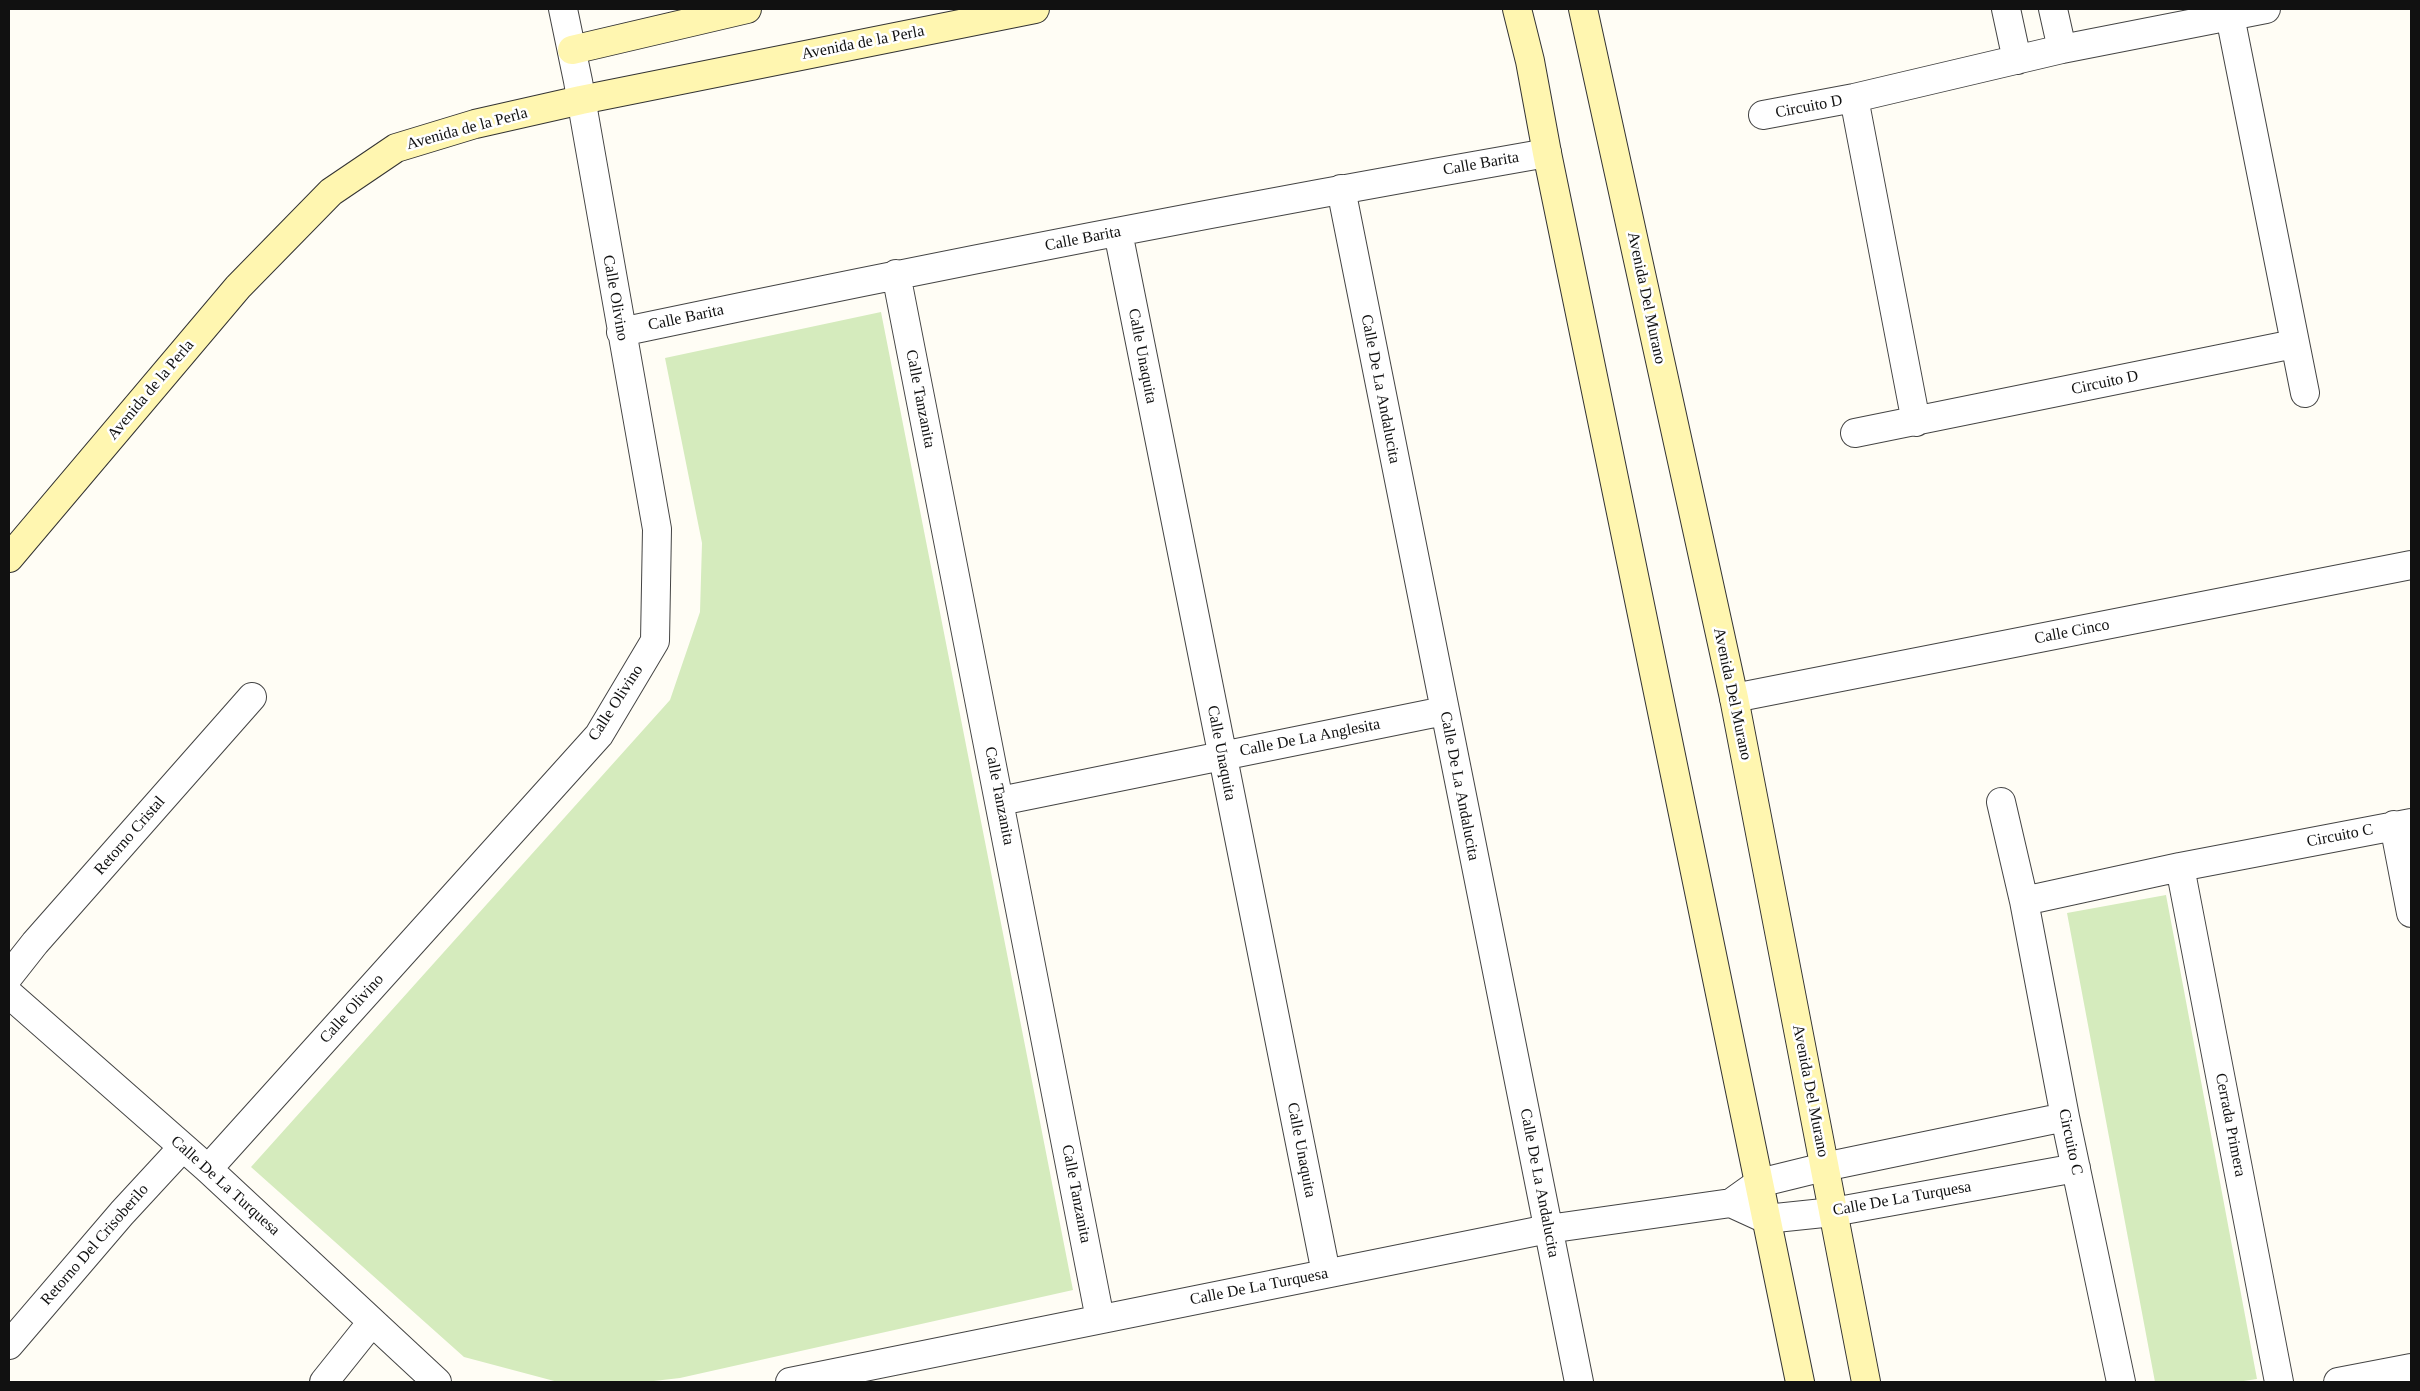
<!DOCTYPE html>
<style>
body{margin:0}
#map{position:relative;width:2420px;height:1391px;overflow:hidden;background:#fffdf5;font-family:Georgia,serif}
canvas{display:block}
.frame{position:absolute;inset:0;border:10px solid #111;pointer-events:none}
</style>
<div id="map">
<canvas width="2420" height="1391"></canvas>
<div class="frame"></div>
</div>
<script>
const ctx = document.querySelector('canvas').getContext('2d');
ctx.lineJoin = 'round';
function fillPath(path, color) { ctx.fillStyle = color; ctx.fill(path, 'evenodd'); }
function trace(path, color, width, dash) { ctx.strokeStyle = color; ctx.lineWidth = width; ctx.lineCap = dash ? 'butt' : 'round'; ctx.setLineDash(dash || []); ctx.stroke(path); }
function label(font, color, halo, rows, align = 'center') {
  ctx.font = font + ' Georgia,serif'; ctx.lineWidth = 5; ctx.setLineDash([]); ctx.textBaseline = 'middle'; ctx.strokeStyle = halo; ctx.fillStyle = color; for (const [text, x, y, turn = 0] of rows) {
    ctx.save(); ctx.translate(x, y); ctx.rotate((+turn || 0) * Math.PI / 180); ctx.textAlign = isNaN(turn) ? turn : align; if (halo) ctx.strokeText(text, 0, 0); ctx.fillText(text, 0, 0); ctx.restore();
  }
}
fillPath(new Path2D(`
 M 881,312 L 1073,1290 L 680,1378 L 645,1382 L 558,1382 L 464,1357 L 251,1167 L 670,700 L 700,612 L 702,543 L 665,358 Z
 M 2166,895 L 2257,1379 L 2237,1382 L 2155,1382 L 2067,913 Z`), '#d5ebbd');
const street = new Path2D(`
 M 2006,9 L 2017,60
 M 2053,9 L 2062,49
 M 2230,16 L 2305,393
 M 1854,98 L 1916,422
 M 1763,115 L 1854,98 L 2062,49 L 2266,9
 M 1341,189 L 1579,1382
 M 1118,232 L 1326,1273
 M 896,274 L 1100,1319
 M 621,332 C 929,267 1237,207 1547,153
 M 1855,433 L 2294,344
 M 1734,698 L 2411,565
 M 1000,801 L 1444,711
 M 2001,802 L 2024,901 L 2065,1117 L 2121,1382
 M 2394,825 L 2411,913
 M 2180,867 L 2279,1382
 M 2024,901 L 2180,867 L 2411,823
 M 9,976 L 35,943 L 252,697
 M 9,994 L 208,1169 L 437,1382
 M 208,1169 L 599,735 L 655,641 L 657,529 L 578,81 L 563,9
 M 1731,1203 L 1766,1219 L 1833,1212 L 2076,1168
 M 9,1345 L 122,1213 L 183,1147
 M 324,1382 L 372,1322
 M 790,1382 L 1548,1229 L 1731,1203 L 1759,1183 L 1824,1167 L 2065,1117
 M 2338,1382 L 2411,1368`);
const secondary = new Path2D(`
 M 1517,9 L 1530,61 L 1547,153 L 1800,1382
 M 1583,9 L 1734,698 L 1866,1382
 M 572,50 L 747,9
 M 9,558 L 238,287 L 331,192 L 396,148 L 475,124 L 581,100 L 1035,9`);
trace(street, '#444', 30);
trace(secondary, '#333', 30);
trace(street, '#fff', 28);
trace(secondary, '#fff6b0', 28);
label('16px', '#111', '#fff', [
 ["Avenida de la Perla",863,43,-11],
 ["Circuito D",1809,107,-11],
 ["Avenida de la Perla",467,129,-15],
 ["Calle Barita",1481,164,-10],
 ["Calle Barita",1083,239,-11],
 ["Calle Olivino",615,298,80],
 ["Avenida Del Murano",1646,298,78],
 ["Calle Barita",686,318,-12],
 ["Calle Unaquita",1142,356,79],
 ["Circuito D",2105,383,-12],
 ["Calle De La Andalucita",1380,389,79],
 ["Avenida de la Perla",151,390,-50],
 ["Calle Tanzanita",920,399,79],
 ["Calle Cinco",2072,632,-11],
 ["Avenida Del Murano",1732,694,78],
 ["Calle Olivino",616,703,-57],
 ["Calle De La Anglesita",1310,738,-11],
 ["Calle Unaquita",1221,753,79],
 ["Calle De La Andalucita",1459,786,79],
 ["Calle Tanzanita",999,796,79],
 ["Retorno Cristal",130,836,-49],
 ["Circuito C",2340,836,-11],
 ["Calle Olivino",352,1009,-48],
 ["Avenida Del Murano",1810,1091,79],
 ["Cerrada Primera",2230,1125,79],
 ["Circuito C",2070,1142,78],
 ["Calle Unaquita",1301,1150,79],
 ["Calle De La Andalucita",1539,1183,79],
 ["Calle De La Turquesa",225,1186,42],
 ["Calle Tanzanita",1076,1194,79],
 ["Calle De La Turquesa",1902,1199,-10],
 ["Retorno Del Crisoberilo",95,1245,-49],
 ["Calle De La Turquesa",1259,1287,-11]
]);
</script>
